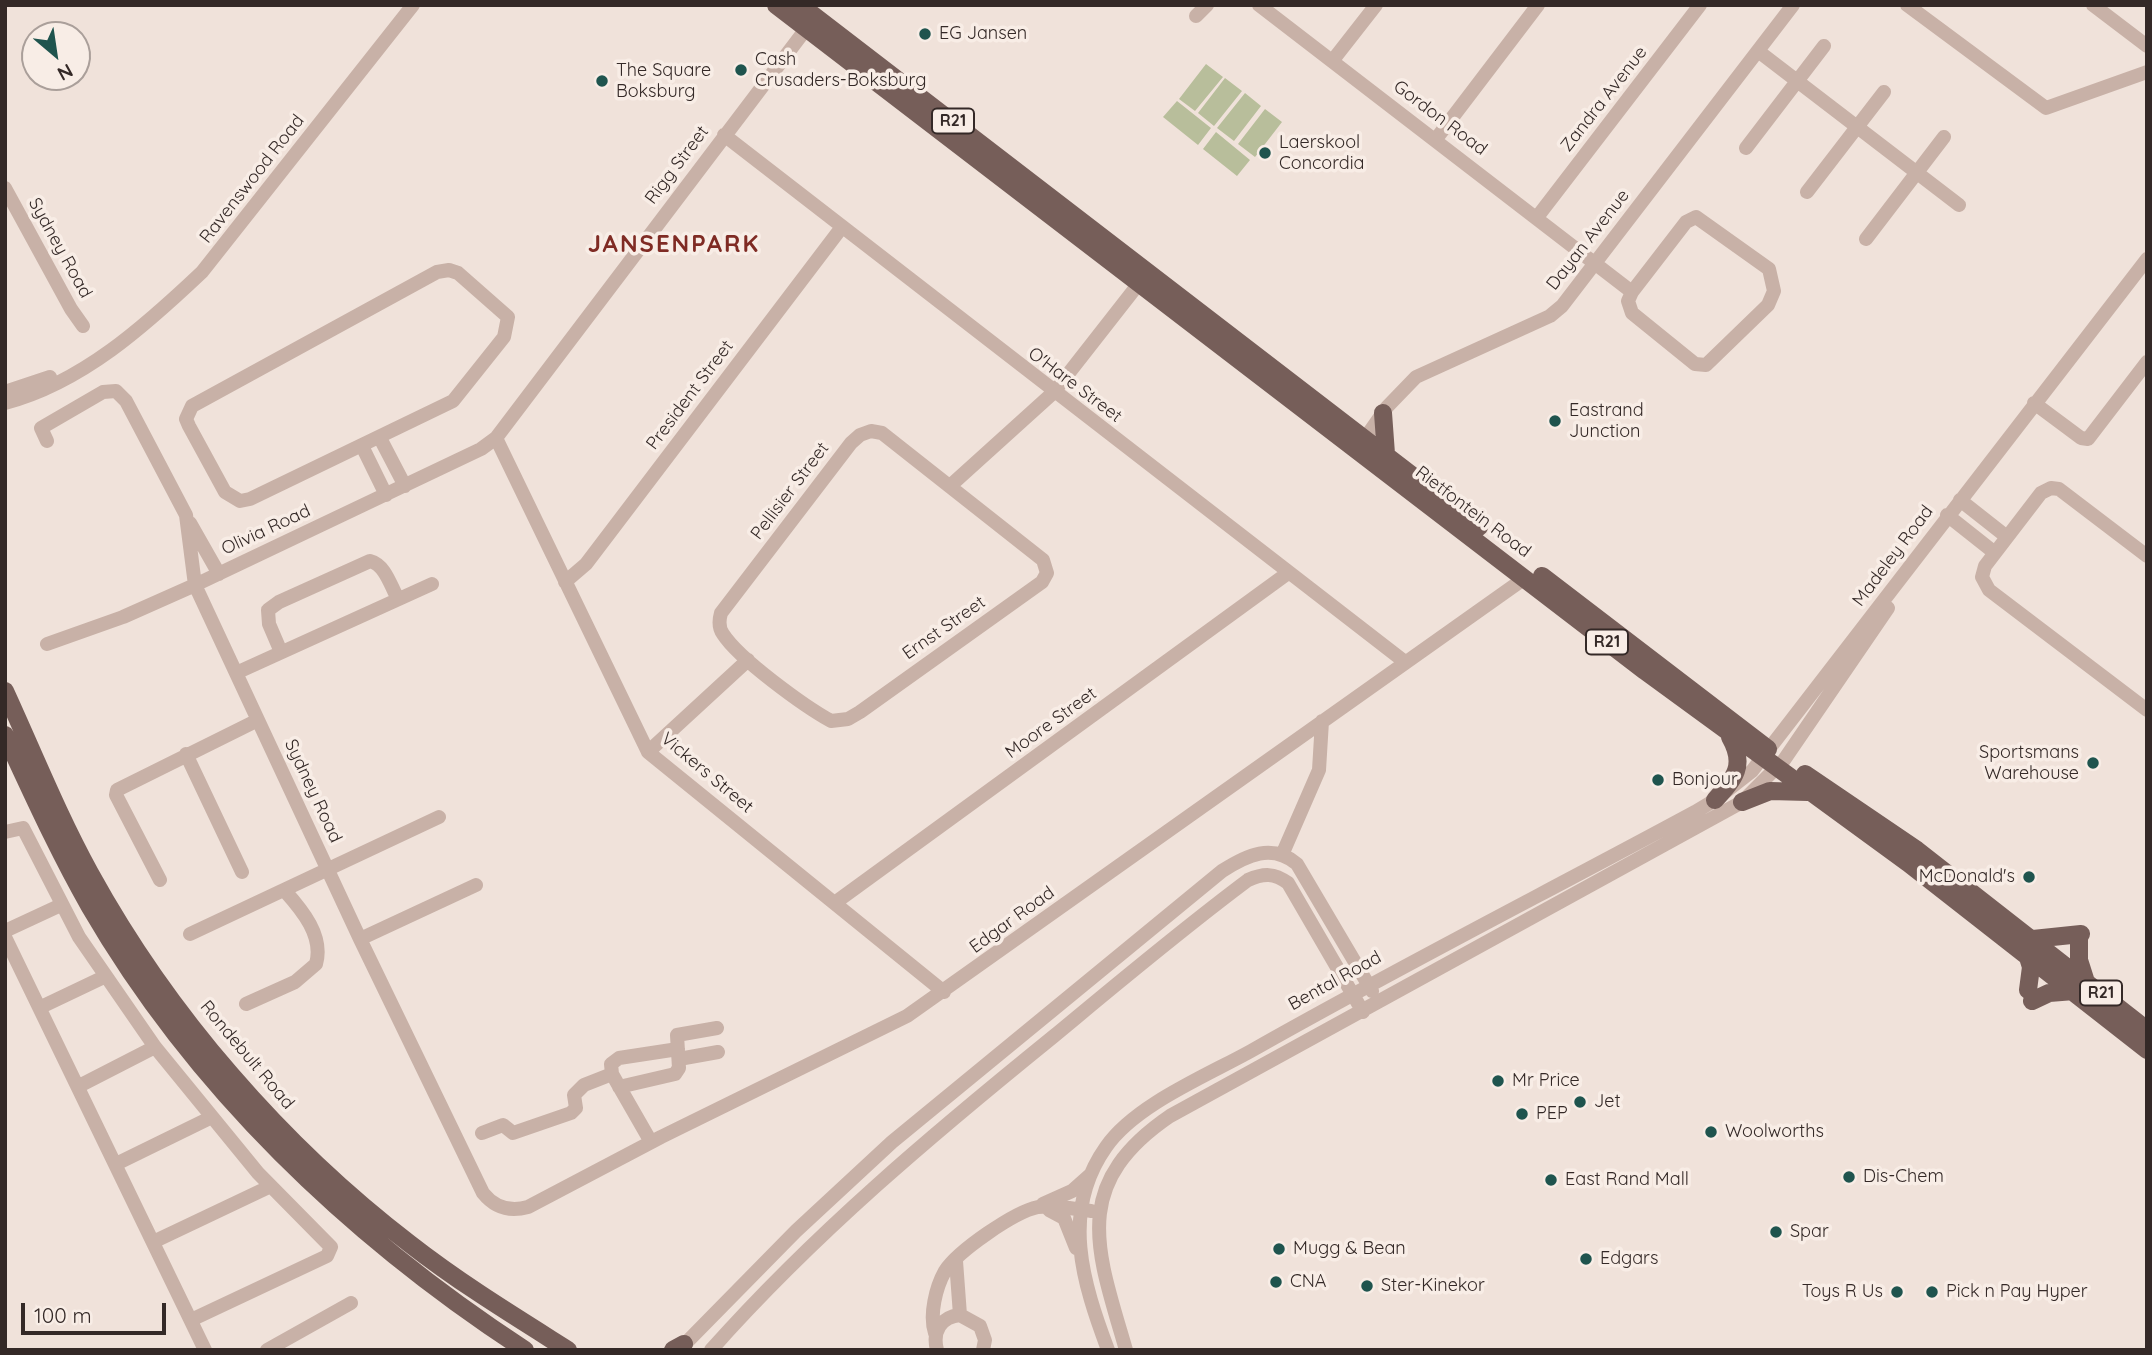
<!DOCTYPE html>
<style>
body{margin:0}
#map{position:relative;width:2152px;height:1355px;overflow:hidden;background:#f0e2da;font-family:Quicksand,sans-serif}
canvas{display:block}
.frame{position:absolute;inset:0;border:7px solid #342927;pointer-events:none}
.north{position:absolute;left:21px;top:21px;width:70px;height:70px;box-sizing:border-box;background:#f8ede6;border:2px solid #aa9f9a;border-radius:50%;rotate:151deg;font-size:19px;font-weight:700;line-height:28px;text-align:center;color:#342927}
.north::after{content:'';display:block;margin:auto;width:24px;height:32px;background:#1f544e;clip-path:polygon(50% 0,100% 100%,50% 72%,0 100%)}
.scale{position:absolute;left:21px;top:1303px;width:145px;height:32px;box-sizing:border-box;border:4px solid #342927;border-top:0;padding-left:9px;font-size:21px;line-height:24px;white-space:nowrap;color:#342927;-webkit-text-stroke:5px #f8ede6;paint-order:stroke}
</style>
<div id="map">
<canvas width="2152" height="1355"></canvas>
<div class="frame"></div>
<div class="north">N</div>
<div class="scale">100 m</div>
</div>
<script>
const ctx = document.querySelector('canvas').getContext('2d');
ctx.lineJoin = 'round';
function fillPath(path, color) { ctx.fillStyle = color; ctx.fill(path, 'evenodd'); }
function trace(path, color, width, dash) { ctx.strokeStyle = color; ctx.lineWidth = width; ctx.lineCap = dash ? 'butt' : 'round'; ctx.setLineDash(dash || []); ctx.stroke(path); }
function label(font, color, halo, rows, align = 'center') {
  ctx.font = font + ' Quicksand,sans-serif'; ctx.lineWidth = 7; ctx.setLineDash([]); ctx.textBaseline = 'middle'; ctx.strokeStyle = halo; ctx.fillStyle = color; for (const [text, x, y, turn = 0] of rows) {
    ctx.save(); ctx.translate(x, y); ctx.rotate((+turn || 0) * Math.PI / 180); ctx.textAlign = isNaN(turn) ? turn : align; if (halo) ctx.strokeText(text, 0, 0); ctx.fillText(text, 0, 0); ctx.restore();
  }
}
fillPath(new Path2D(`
 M 1206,64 L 1223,77 L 1195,111 L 1179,99 Z
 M 1225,78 L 1242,91 L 1214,126 L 1198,113 Z
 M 1245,93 L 1261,106 L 1234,141 L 1217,128 Z
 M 1177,101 L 1211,128 L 1198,145 L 1163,117 Z
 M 1265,109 L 1282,122 L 1255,157 L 1238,144 Z
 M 1216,132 L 1250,160 L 1237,176 L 1203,149 Z`), '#b8be9b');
trace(new Path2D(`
 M 1259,5 L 1632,292
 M 1907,5 L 2046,108 L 2147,72
 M 2093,5 L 2147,46
 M 1196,16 L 1207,5
 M 1758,51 L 1959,205
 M 1333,60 L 1376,5
 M 724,135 L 1405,662
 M 1436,139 L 1538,5
 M 1746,148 L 1824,46
 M 5,188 L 71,309 L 83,326
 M 1807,192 L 1884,92
 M 1538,216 L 1700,5
 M 1696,217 L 1769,269 L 1774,291 L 1768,305 L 1706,365 L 1695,364 L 1632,313 L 1628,301 L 1632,292 L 1686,222 Z
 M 1866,239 L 1944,137
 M 449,270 L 458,273 L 508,317 L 504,337 L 453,401 L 250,499 L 240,501 L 225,492 L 189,426 L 186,419 L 192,406 L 437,272 Z
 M 5,392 L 50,377
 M 5,403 C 82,383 146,325 202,272 L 413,5
 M 2034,403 L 2081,438 L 2088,439 L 2147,362
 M 871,431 L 882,433 L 1043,560 L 1047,573 L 1042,582 L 860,712 L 848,719 L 831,721 C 804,706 739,659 723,634 C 718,627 719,620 721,613 L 851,443 L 860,435 Z
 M 380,438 L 405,486
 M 496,438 L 648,752 L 944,992
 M 47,441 L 41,428 L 103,392 L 116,391 L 126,401 L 186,515 L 195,585 L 360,939 L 483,1193 C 495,1208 510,1212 528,1207 L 661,1137 L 907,1016 L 1525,578
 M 362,446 L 386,495
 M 1359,447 L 1387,407 L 1416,377 L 1550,316 L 1562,306 L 1793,5
 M 950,486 L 1054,392 L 1144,277
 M 1960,500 L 2007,537
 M 1947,515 L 1995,553
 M 190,523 L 219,574
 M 2147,556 L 2059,489 L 2051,488 L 2041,493 L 1985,566 L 1982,577 L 1989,590 L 2147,710
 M 565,582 L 586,564 L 842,227
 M 47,644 L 123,617 L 195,585 L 481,449 L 496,438 L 812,21
 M 281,652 L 269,624 L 268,610 L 279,602 L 370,561 C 385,565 390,584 397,597
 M 236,673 L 432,584
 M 648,752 L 748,660
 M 186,754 L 242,872
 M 5,832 L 23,828 L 79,937 L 155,1047 L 258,1173 L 331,1247 L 327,1256 L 191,1320
 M 1282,855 L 1319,770 L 1322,721
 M 160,880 L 116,795 L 117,790 L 258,720
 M 836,902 L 1288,573
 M 5,931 L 61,905
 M 190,934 L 439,817
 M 5,937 L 205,1350
 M 360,939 L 476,885
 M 246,1004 L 295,982 L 316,964 C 324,936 302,910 285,891
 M 41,1007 L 104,977
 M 679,1059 L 718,1052
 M 79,1086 L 155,1047
 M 619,1087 L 675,1074 L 679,1068 L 677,1035 L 717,1028
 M 482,1133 L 503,1125 L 513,1133 L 571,1113 L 576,1108 L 574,1095 L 584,1085 L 612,1074
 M 651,1142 L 612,1074 L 611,1064 L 619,1058 L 678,1049
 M 116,1164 L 212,1117
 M 1043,1204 L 1072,1191 L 1090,1175
 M 1049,1210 L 1064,1218 L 1076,1248
 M 153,1242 L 271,1186
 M 956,1261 L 960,1315
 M 935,1333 C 929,1315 936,1287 945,1271 C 958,1251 1014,1212 1038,1207 C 1055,1205 1074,1209 1091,1211
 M 267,1350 L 351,1303
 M 679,1350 L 796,1231 L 892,1142 L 1222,871 C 1247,855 1272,843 1297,864 L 1372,991
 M 711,1350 C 815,1233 933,1134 1054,1036 C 1118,983 1181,930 1248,880 C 1264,873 1274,873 1288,883 L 1363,1012
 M 937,1350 C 932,1331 941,1317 960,1315 L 980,1326 L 985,1340 L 983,1350
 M 1108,1350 C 1083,1283 1060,1212 1106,1147 C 1135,1105 1206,1076 1251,1051 C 1397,968 1547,892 1695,812 L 1715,800 L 1752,771 L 2147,259
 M 1126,1350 C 1097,1250 1069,1185 1170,1116 L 1742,802 L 1784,760 L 1888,608`), '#c8b1a7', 14);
trace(new Path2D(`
 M 776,5 L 1645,671 L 1908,863 L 2147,1050
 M 800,5 L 1479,527
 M 1383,413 L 1386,454
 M 1542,576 L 1768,749
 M 5,691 C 33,752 58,815 90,873 C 168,1015 282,1146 410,1244 C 460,1283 514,1316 568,1350
 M 5,735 C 32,793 58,851 90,907 C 195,1088 350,1236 525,1350
 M 1805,774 L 1917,850 L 2147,1030
 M 1715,800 C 1735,778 1746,765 1730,737
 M 1742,802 L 1770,791 L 1808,792
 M 2079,937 L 2079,960 L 2086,982
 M 2033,939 L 2081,934
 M 2027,954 L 2031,967 L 2028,990
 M 2032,1001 L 2049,993 L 2074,991
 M 673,1350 L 684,1344`), '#765e59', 18);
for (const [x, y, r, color] of [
 [925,34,7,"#1f544e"],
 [741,70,7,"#1f544e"],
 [602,81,7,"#1f544e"],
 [1265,153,7,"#1f544e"],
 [1555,421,7,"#1f544e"],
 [2093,763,7,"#1f544e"],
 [1658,780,7,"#1f544e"],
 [2029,877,7,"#1f544e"],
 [1498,1081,7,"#1f544e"],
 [1580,1102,7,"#1f544e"],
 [1522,1114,7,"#1f544e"],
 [1711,1132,7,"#1f544e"],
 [1849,1177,7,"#1f544e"],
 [1551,1180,7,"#1f544e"],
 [1776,1232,7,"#1f544e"],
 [1279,1249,7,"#1f544e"],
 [1586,1259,7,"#1f544e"],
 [1276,1282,7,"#1f544e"],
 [1367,1286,7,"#1f544e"],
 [1897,1292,7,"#1f544e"],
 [1932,1292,7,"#1f544e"]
]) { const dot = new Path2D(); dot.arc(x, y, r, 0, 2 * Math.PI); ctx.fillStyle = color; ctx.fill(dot); trace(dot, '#f8ede6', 2.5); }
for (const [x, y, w] of [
 [953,121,42],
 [1607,642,42],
 [2101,993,42]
]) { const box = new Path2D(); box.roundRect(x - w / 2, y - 12.5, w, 25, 5); ctx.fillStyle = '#f8ede6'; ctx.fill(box); trace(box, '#342927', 2); }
label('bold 16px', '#342927', null, [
 ["R21",953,121],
 ["R21",1607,642],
 ["R21",2101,993]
]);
label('18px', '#342927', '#f8ede6', [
 ["EG Jansen",939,34],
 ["Cash",755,60],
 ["Crusaders-Boksburg",755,81],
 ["The Square",616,71],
 ["Boksburg",616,92],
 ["Laerskool",1279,143],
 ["Concordia",1279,164],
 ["Eastrand",1569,411],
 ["Junction",1569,432],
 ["Sportsmans",2079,753,"right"],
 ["Warehouse",2079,774,"right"],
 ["Bonjour",1672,780],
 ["McDonald's",2015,877,"right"],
 ["Mr Price",1512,1081],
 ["Jet",1594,1102],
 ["PEP",1536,1114],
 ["Woolworths",1725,1132],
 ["Dis-Chem",1863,1177],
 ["East Rand Mall",1565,1180],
 ["Spar",1790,1232],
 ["Mugg & Bean",1293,1249],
 ["Edgars",1600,1259],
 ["CNA",1290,1282],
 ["Ster-Kinekor",1381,1286],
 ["Toys R Us",1883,1292,"right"],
 ["Pick n Pay Hyper",1946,1292]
], 'left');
label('18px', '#342927', '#f8ede6', [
 ["Zandra Avenue",1604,99,-52],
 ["Gordon Road",1440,118,37],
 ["Rigg Street",677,165,-53],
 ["Ravenswood Road",252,179,-52],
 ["Dayan Avenue",1588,240,-52],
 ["Sydney Road",60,248,61],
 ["O'Hare Street",1075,385,37],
 ["President Street",690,395,-53],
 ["Pellisier Street",790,491,-53],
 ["Rietfontein Road",1473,512,37],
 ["Olivia Road",266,530,-25],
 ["Madeley Road",1893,556,-53],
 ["Ernst Street",944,628,-35],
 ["Moore Street",1051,723,-36],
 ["Vickers Street",707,773,40],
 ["Sydney Road",313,791,65],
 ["Edgar Road",1012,920,-36],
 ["Bental Road",1335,981,-29],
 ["Rondebult Road",247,1055,50]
]);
ctx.letterSpacing = '2px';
label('bold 24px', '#7f2b24', '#f8ede6', [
 ["JANSENPARK",674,245]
]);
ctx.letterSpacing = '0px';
</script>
